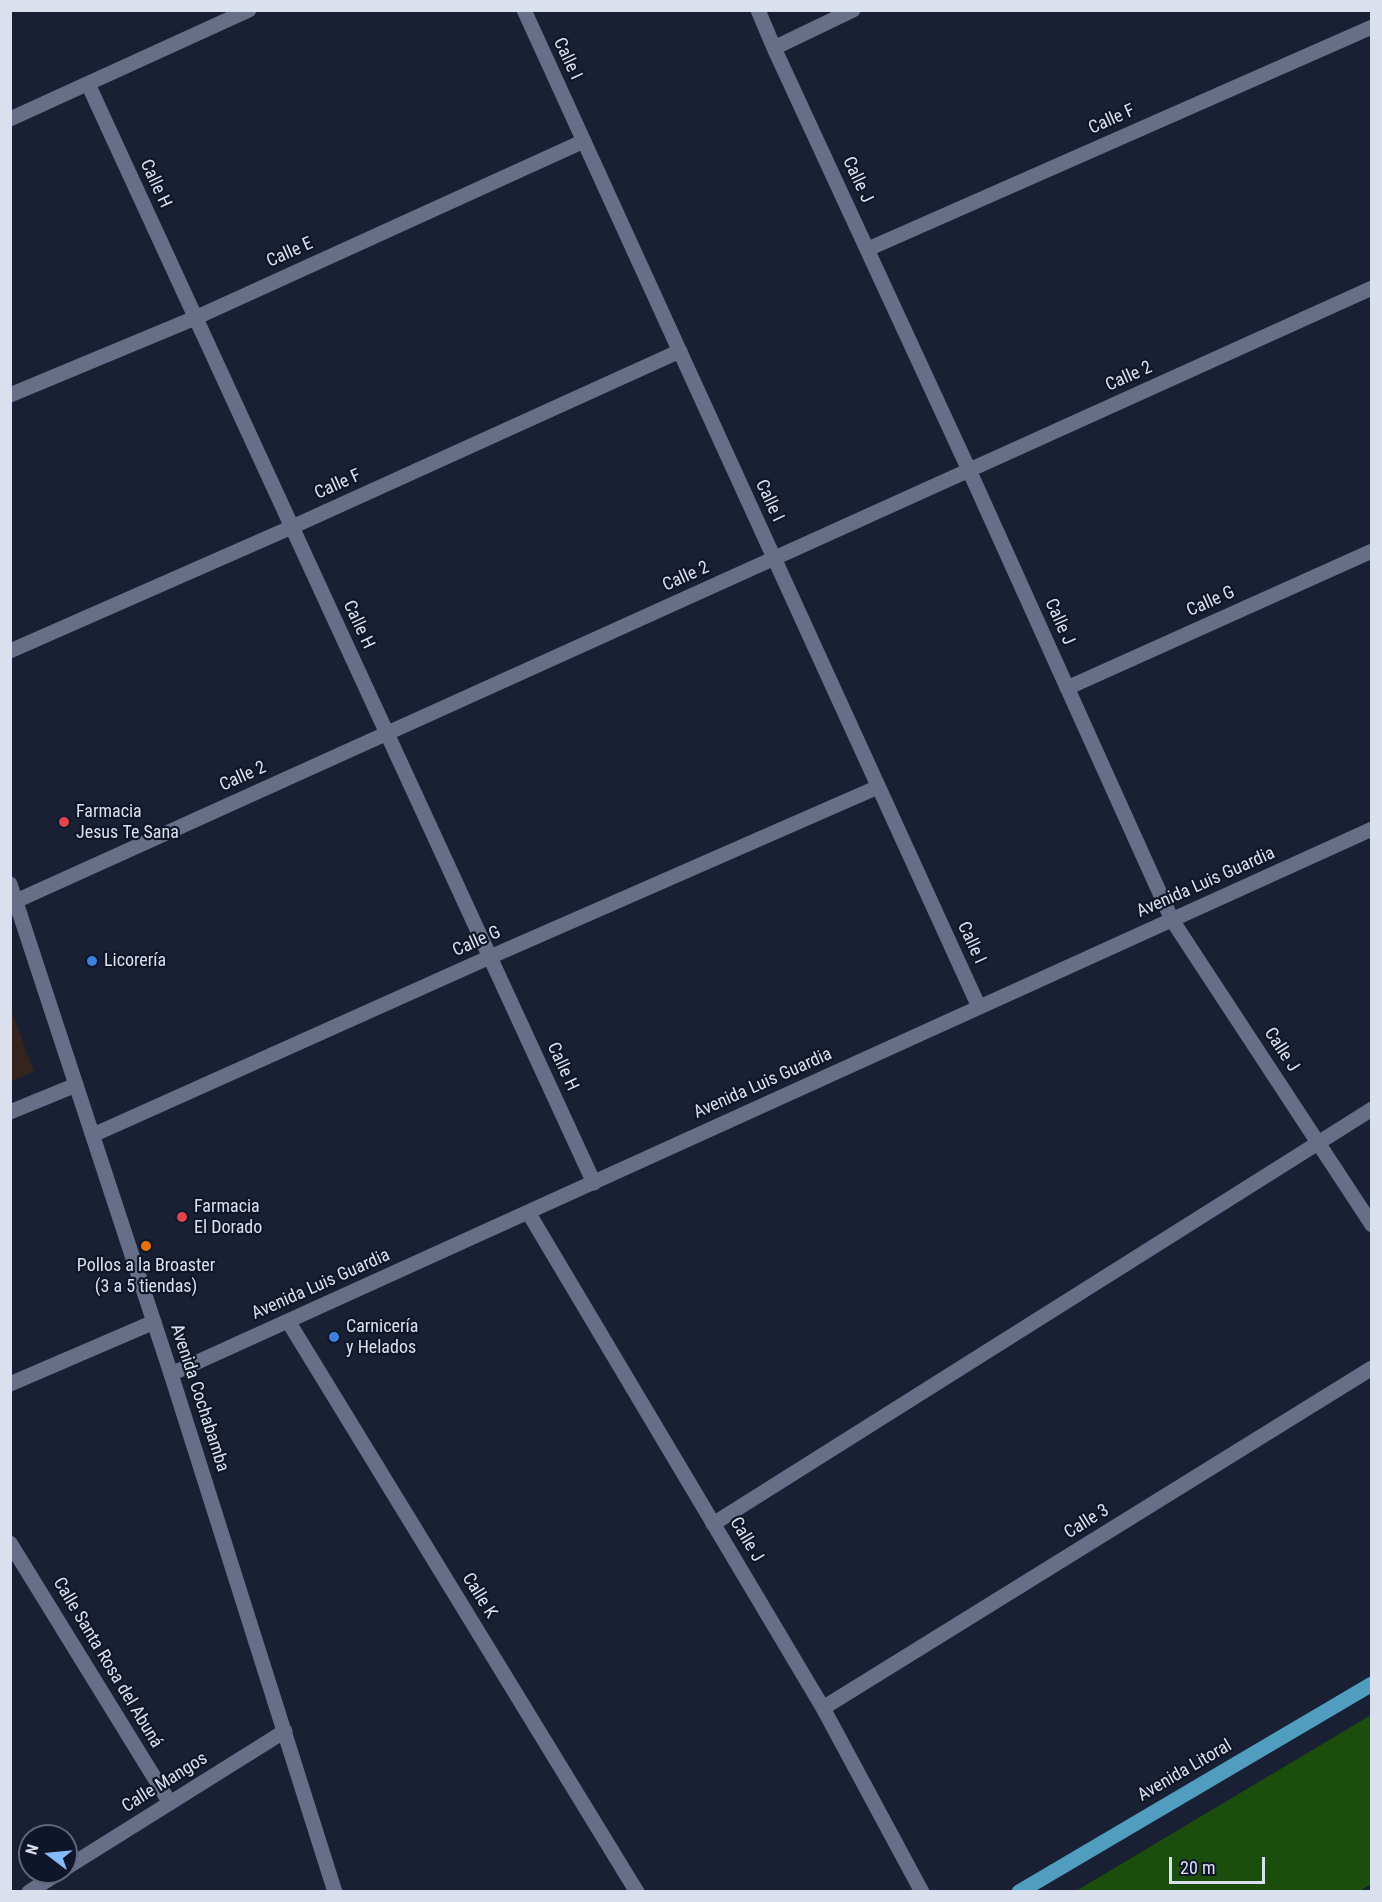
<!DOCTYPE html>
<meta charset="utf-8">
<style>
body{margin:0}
#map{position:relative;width:1382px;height:1902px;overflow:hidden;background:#192034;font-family:"Roboto Condensed",sans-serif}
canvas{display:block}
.frame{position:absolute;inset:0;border:12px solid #dbe0ee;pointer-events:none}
.north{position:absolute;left:18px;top:1824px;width:60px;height:60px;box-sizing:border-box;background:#101629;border:2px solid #616778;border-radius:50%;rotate:286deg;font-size:16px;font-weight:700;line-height:24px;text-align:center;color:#dbe0ee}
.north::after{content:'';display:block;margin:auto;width:21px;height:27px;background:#85bbfb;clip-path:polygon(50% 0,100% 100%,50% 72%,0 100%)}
.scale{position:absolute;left:1169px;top:1857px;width:96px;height:27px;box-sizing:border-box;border:3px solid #dbe0ee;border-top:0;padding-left:8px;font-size:18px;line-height:21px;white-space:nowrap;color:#dbe0ee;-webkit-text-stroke:4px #101629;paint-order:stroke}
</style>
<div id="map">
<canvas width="1382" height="1902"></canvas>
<div class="frame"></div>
<div class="north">N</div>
<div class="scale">20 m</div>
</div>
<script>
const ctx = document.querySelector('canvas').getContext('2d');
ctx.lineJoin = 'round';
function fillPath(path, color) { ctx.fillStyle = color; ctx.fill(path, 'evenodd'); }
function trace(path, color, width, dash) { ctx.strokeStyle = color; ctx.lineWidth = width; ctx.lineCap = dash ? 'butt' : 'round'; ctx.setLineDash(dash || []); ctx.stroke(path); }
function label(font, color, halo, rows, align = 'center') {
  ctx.font = font + ' "Roboto Condensed",sans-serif'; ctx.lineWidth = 4.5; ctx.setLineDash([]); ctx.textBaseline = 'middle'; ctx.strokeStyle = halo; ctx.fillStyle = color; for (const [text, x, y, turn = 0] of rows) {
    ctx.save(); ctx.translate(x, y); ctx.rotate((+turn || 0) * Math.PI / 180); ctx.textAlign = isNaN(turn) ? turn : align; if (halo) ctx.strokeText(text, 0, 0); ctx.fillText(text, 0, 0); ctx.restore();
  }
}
fillPath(new Path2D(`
 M 11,1010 L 34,1072 L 11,1081 L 10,1081 Z`), '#35231d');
fillPath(new Path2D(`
 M 1371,1715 L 1371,1884 L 1360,1891 L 1076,1891 Z`), '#1b4d0c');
trace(new Path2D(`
 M 524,10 L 979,1007
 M 758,10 L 774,48 L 969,470 L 1172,920 L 1372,1225
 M 774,48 L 853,10
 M 88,84 L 594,1183
 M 10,119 L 249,10
 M 868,249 L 1372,27
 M 10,395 L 195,318 L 584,141
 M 10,651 L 292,527 L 680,351
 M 1067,688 L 1372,551
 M 16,901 L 1372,288
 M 10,1112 L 76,1085
 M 93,1135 L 490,957 L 878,787
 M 528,1212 L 823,1708 L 922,1892
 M 288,1321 L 637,1892
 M 171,1374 L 1372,829
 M 10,1384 L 154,1322
 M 713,1524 L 1372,1109
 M 10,1543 L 170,1803
 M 823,1708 L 1372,1368
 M 66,1868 L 285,1731
 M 29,1892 L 60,1872`), '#666f87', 15);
trace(new Path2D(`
 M 10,884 L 171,1374 L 335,1892`), '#666f87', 15);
trace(new Path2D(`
 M 1019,1892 L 1372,1684`), '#509dc0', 15);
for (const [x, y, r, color] of [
 [64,822,6,"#e0444e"],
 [92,961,6,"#3f7fe0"],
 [182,1217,6,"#e0444e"],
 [146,1246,6,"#e8710a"],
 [334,1337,6,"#3f7fe0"]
]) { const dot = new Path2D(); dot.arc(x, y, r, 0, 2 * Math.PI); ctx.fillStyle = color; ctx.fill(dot); trace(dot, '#101629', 2); }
label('18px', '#dbe0ee', '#101629', [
 ["Calle I",567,59,65],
 ["Calle F",1112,120,-24],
 ["Calle J",857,180,65],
 ["Calle H",155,184,65],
 ["Calle E",290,253,-24],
 ["Calle 2",1129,377,-24],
 ["Calle F",338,485,-24],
 ["Calle I",769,501,65],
 ["Calle 2",686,577,-24],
 ["Calle G",1211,602,-24],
 ["Calle J",1059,622,66],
 ["Calle H",358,625,65],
 ["Calle 2",243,777,-24],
 ["Avenida Luis Guardia",1206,883,-24],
 ["Calle G",477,942,-24],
 ["Calle I",971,943,65],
 ["Calle J",1281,1050,57],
 ["Calle H",562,1067,65],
 ["Avenida Luis Guardia",763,1084,-24],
 ["Avenida Luis Guardia",321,1285,-24],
 ["Avenida Cochabamba",199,1398,72],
 ["Calle 3",1087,1522,-32],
 ["Calle J",746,1540,59],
 ["Calle K",479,1596,58],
 ["Calle Santa Rosa del Abuná",107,1663,59],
 ["Avenida Litoral",1185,1771,-30],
 ["Calle Mangos",165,1783,-32]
]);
label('18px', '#dbe0ee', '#101629', [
 ["Farmacia",76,812],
 ["Jesus Te Sana",76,833],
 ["Licorería",104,961],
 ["Farmacia",194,1207],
 ["El Dorado",194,1228],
 ["Pollos a la Broaster",146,1266,"center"],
 ["(3 a 5 tiendas)",146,1287,"center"],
 ["Carnicería",346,1327],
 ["y Helados",346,1348]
], 'left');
</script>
